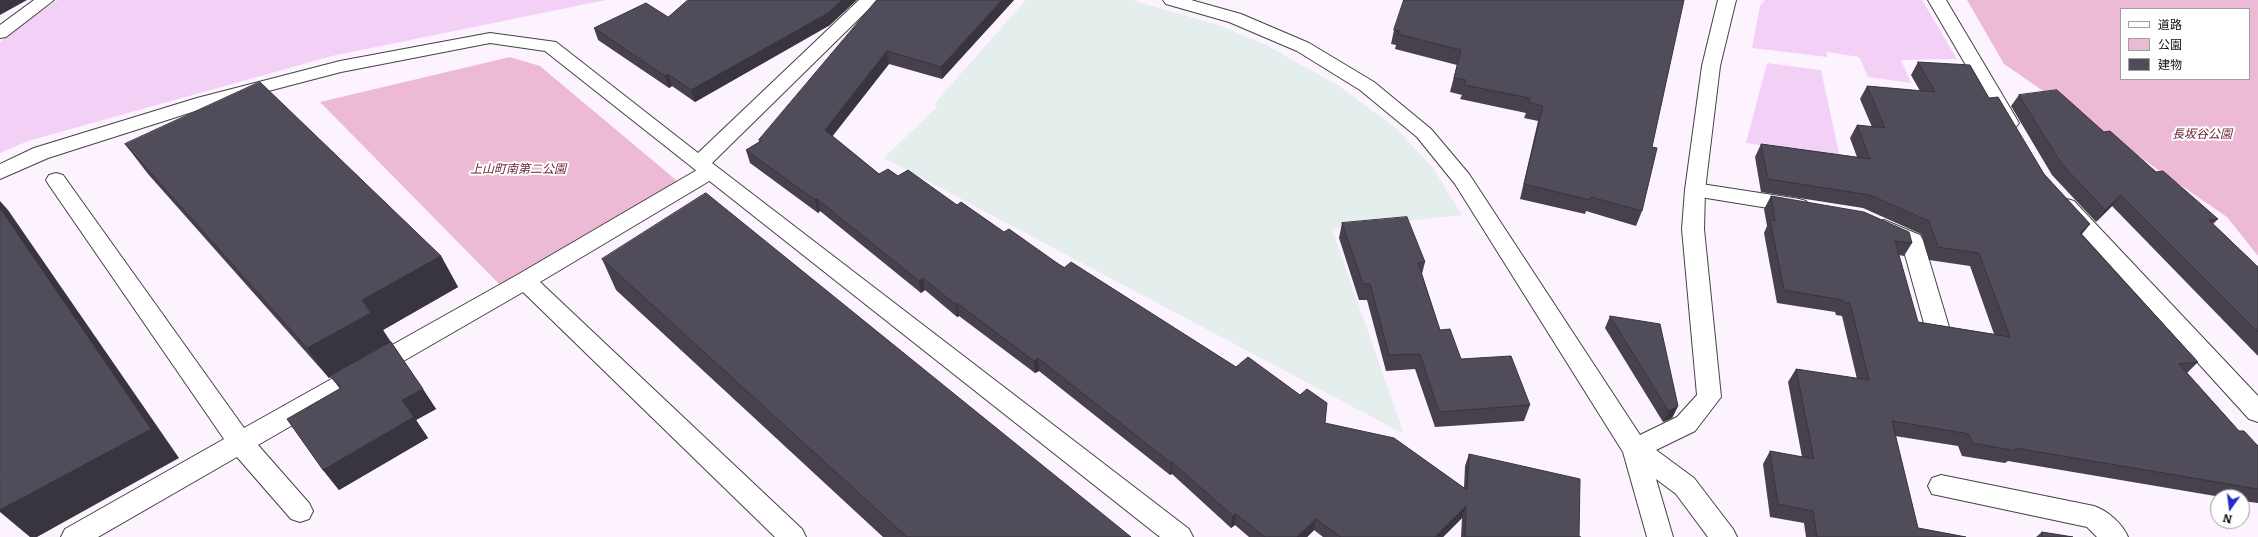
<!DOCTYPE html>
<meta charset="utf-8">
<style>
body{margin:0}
#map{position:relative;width:2258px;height:537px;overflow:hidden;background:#fcf3ff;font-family:Literata,"Noto Sans JP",serif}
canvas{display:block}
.legend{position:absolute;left:2120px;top:8px;width:130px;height:72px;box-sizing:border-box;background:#fff;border:1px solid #9f9f9f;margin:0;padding:5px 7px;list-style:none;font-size:12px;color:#101010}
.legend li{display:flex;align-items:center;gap:8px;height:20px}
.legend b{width:20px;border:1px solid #9f9f9f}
.north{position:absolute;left:2210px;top:489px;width:40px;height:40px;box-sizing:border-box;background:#fff;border:1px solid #9f9f9f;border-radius:50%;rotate:194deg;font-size:11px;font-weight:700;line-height:16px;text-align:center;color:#101010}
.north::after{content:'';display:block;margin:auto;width:14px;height:18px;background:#212dc6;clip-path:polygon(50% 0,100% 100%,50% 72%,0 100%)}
</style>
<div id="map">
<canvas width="2258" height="537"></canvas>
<ul class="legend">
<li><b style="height:5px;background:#fff"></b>道路</li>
<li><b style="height:11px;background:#ecbad5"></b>公園</li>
<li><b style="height:11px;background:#514c59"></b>建物</li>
</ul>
<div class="north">N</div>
</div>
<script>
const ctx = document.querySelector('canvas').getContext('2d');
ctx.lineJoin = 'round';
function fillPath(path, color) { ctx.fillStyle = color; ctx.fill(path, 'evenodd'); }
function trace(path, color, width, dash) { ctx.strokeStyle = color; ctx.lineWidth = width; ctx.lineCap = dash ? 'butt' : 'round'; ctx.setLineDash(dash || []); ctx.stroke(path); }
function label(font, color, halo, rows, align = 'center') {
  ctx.font = font + ' Literata,"Noto Sans JP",serif'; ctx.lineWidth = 4; ctx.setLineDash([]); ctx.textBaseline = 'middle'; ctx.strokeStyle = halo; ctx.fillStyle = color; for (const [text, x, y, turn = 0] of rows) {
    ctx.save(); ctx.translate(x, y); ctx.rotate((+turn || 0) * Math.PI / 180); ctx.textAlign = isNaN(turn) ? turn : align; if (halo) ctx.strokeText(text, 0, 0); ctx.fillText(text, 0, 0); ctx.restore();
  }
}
fillPath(new Path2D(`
 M 1026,0 L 1132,0 L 1221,26 L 1266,45 L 1339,86 L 1397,129 L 1433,168 L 1462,215 L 1332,229 L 1404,434 L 884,158 L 938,106 L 934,104 Z`), '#e4eeed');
fillPath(new Path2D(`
 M 58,0 L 606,0 L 332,56 L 28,141 L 0,153 L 0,42 L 37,14 Z
 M 1765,0 L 1922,0 L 1957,59 L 1901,60 L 1911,83 L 1868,77 L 1859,57 L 1827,52 L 1827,57 L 1752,48 L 1760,6 Z
 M 1767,63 L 1821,70 L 1840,158 L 1746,143 Z`), '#f3d1f7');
fillPath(new Path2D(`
 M 1967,0 L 2258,0 L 2258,256 L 2227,217 L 2004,64 ZM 2121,9 L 2249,9 L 2249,79 L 2121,79 Z
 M 510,57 L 540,66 L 682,185 L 501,286 L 320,102 Z`), '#ecbad5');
const service = new Path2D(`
 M 709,165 L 716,167 L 719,172 L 716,177 L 540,282 L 802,529 L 806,537 L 775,537 L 523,292 L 258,445 L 309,503 L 313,511 L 309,519 L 300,522 L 291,519 L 237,457 L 98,537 L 61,537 L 65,529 L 224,439 L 49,185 L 46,180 L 49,175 L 56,173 L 63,175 L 244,428 L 517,275 L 702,167 Z`);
const minor = new Path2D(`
 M 34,0 L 54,0 L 6,37 L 0,38 L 0,25 Z
 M 859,0 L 878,0 L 712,163 L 1189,529 L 1193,537 L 1160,537 L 545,51 L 490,43 L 341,72 L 211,106 L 48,158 L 0,179 L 0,164 L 34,148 L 197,98 L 340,61 L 490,33 L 556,42 L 698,153 Z
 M 1928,0 L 1946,0 L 2019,123 L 2016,127 L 2009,129 L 2002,127 Z
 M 1695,183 L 1799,199 L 1806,201 L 1809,206 L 1806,211 L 1799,213 L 1688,195 L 1685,190 L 1688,185 Z
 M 2067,199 L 2074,201 L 2258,396 L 2258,422 L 2249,419 L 2060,211 L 2057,206 L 2060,201 Z
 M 1884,220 L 1920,235 L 1923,240 L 1949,327 L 1945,333 L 1937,336 L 1929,333 L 1925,327 L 1902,244 L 1876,232 L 1873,227 L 1876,222 Z
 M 1941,475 L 2094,506 C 2108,511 2122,523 2128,537 L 2097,537 L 2087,527 L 1932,494 L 1928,486 L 1932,478 Z`);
const tertiary = new Path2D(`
 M 1163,0 L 1191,0 L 1241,14 L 1309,43 L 1374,82 L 1431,129 L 1469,174 L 1640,435 L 1677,417 L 1697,395 L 1682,229 L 1685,190 L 1702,66 L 1718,0 L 1736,0 L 1720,66 L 1705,190 L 1704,229 L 1721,397 L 1695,431 L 1656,450 L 1694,478 L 1733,529 L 1737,537 L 1708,537 L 1676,494 L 1656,479 L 1673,537 L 1647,537 L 1623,452 L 1455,184 L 1417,137 L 1360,90 L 1297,51 L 1229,22 L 1166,4 Z`);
trace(service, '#434343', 2);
trace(minor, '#434343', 2);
trace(tertiary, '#434343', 2);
fillPath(service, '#fff');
fillPath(minor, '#fff');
fillPath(tertiary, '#fff');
fillPath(new Path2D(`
 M 877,0 L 1014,0 L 942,79 L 889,64 L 832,136 L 879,174 L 898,176 L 957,205 L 1004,232 L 1236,367 L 1325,423 L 1464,488 L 1465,466 L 1469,454 L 1579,537 L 1581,537 L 1461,537 L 1462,518 L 1443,537 L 1323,537 L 1314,530 L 1307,537 L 1249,537 L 1235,525 L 1231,528 L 1172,474 L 1170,475 L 1039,371 L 1035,373 L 959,316 L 957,317 L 925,290 L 921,293 L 820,211 L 818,213 L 750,163 L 746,150 L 759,142 L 759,140 Z
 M 1404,0 L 1652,147 L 1642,211 L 1636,226 L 1586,211 L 1585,214 L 1520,199 L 1538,121 L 1524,118 L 1526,113 L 1460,99 L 1462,95 L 1450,92 L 1457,65 L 1395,49 L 1396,45 L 1391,44 L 1394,30 Z
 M 668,17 L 830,25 L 695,102 L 672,86 L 669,88 L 598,40 L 594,28 Z
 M 1918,62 L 1989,98 L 2044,174 L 2090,224 L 2082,234 L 2198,362 L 2187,373 L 2239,431 L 2258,446 L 2258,503 L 2242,501 L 2242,497 L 2221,497 L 2008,461 L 2005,463 L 1962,456 L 1958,446 L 1895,436 L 1918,528 L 1966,537 L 1806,537 L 1804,523 L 1770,517 L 1763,464 L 1770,451 L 1802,457 L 1788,382 L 1796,369 L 1857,379 L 1842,316 L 1836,315 L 1835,312 L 1777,303 L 1764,233 L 1767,226 L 1764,209 L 1771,196 L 1912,243 L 1904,256 L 1899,255 L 1918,322 L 1994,334 L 1970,266 L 1929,260 L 1921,234 L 1863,208 L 1761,192 L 1755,157 L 1761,144 L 1857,157 L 1850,138 L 1857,125 L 1872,127 L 1860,99 L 1867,86 L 1920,91 L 1911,75 Z
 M 2019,95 L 2104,132 L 2218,219 L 2213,224 L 2258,267 L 2258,356 L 2112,206 L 2096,222 L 2052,175 L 2011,106 Z
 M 125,144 L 441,256 L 458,287 L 383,330 L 436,409 L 416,420 L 428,438 L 339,490 L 323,470 L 340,389 L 331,377 L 329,378 L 148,174 Z
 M 1342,223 L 1425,262 L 1422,274 L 1440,330 L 1461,359 L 1530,405 L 1524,421 L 1435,427 L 1415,369 L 1386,371 L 1367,300 L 1359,300 L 1339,238 Z
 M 602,259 L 1131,537 L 883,537 L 616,290 Z
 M 1610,316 L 1678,406 L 1672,418 L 1663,422 L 1605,328 Z
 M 2042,532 L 2073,537 L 2036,537 Z`), '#46414d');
fillPath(new Path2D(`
 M 0,0 L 27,0 L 0,15 Z
 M 842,0 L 857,0 L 830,25 L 695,102 L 691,90 Z
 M 1002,0 L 1014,0 L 942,79 L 941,67 Z
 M 887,51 L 889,64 L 828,142 L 825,130 Z
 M 668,74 L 672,86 L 669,88 L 665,76 Z
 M 2121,195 L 2112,206 L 2096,222 L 2105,210 Z
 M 817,199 L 820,211 L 818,213 L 815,200 Z
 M 0,201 L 8,210 L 179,458 L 37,537 L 30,537 L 0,512 Z
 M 2090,224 L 2080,236 L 2080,233 Z
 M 441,256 L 458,287 L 383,330 L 391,344 L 329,378 L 307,348 L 362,300 Z
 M 923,278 L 925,290 L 921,293 L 919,281 Z
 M 957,303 L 959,316 L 957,317 L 955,304 Z
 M 1038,358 L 1039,371 L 1035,373 L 1034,361 Z
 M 423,389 L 436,409 L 416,420 L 428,438 L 339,490 L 323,470 L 402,400 Z
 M 1678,406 L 1672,418 L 1663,422 L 1669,411 Z
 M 1172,462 L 1172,474 L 1170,475 L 1171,463 Z
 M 1466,506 L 1462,518 L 1443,537 L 1435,537 Z
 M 1236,514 L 1235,525 L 1231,528 L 1233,516 Z
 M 1316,519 L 1314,530 L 1307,537 L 1297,537 Z`), '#39353e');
const building = new Path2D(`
 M 688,0 L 842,0 L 828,13 L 691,90 L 668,74 L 665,76 L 594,28 L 646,3 L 668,17 Z
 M 877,0 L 1002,0 L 941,67 L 887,51 L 825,130 L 879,174 L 888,169 L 898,176 L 908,170 L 957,205 L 961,202 L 1004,232 L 1009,229 L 1064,268 L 1071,262 L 1236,367 L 1248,357 L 1300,395 L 1307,389 L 1327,403 L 1325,423 L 1394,438 L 1467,490 L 1469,454 L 1580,479 L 1579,537 L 1581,537 L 1465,537 L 1466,506 L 1435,537 L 1341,537 L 1316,519 L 1297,537 L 1265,537 L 1236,514 L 1233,516 L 1172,462 L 1171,463 L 1038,358 L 1034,361 L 957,303 L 955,304 L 923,278 L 919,281 L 817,199 L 815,200 L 746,150 L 761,141 L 759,140 Z
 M 1404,0 L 1684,0 L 1652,147 L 1657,148 L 1642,211 L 1591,197 L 1590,200 L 1524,184 L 1543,106 L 1529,103 L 1530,98 L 1464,85 L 1466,80 L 1454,78 L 1461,50 L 1398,34 L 1400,31 L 1394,30 Z
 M 1918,62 L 1970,65 L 1989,98 L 1998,97 L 2044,174 L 2090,224 L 2080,233 L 2198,362 L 2179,364 L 2239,431 L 2244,431 L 2258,446 L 2258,489 L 2015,448 L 2016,451 L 1972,443 L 1969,434 L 1892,421 L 1918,528 L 1966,537 L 1817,537 L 1813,511 L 1778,504 L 1770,451 L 1814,459 L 1796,369 L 1869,380 L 1850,303 L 1844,303 L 1843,300 L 1784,290 L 1770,220 L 1775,221 L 1771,196 L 1864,212 L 1909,232 L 1912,243 L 1895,241 L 1918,322 L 2010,337 L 1979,253 L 1938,247 L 1929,221 L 1870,195 L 1768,179 L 1761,144 L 1870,159 L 1857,125 L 1885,128 L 1867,86 L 1935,92 Z
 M 260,82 L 441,256 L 362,300 L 371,313 L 307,348 L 125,144 Z
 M 2057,90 L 2104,132 L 2110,131 L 2156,172 L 2163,171 L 2218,219 L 2209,220 L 2258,267 L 2258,332 L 2121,195 L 2105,210 L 2061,163 L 2019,95 Z
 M 706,193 L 1131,537 L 907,537 L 602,259 Z
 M 0,208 L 151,429 L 0,510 Z
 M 1407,217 L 1425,262 L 1418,263 L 1440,330 L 1450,329 L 1461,359 L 1511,356 L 1530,405 L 1439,412 L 1420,354 L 1389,355 L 1370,284 L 1363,284 L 1342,223 Z
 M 1610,316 L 1660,324 L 1678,406 L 1669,411 Z
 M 391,342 L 423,389 L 402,400 L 414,417 L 323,470 L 287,419 L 341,388 L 330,376 Z
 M 2042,532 L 2073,537 L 2043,537 Z`);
fillPath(building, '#514c59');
trace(building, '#39353e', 1);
label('italic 12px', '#6b1c2f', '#fff', [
 ["長坂谷公園",2202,134],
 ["上山町南第二公園",518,169]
]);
</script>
